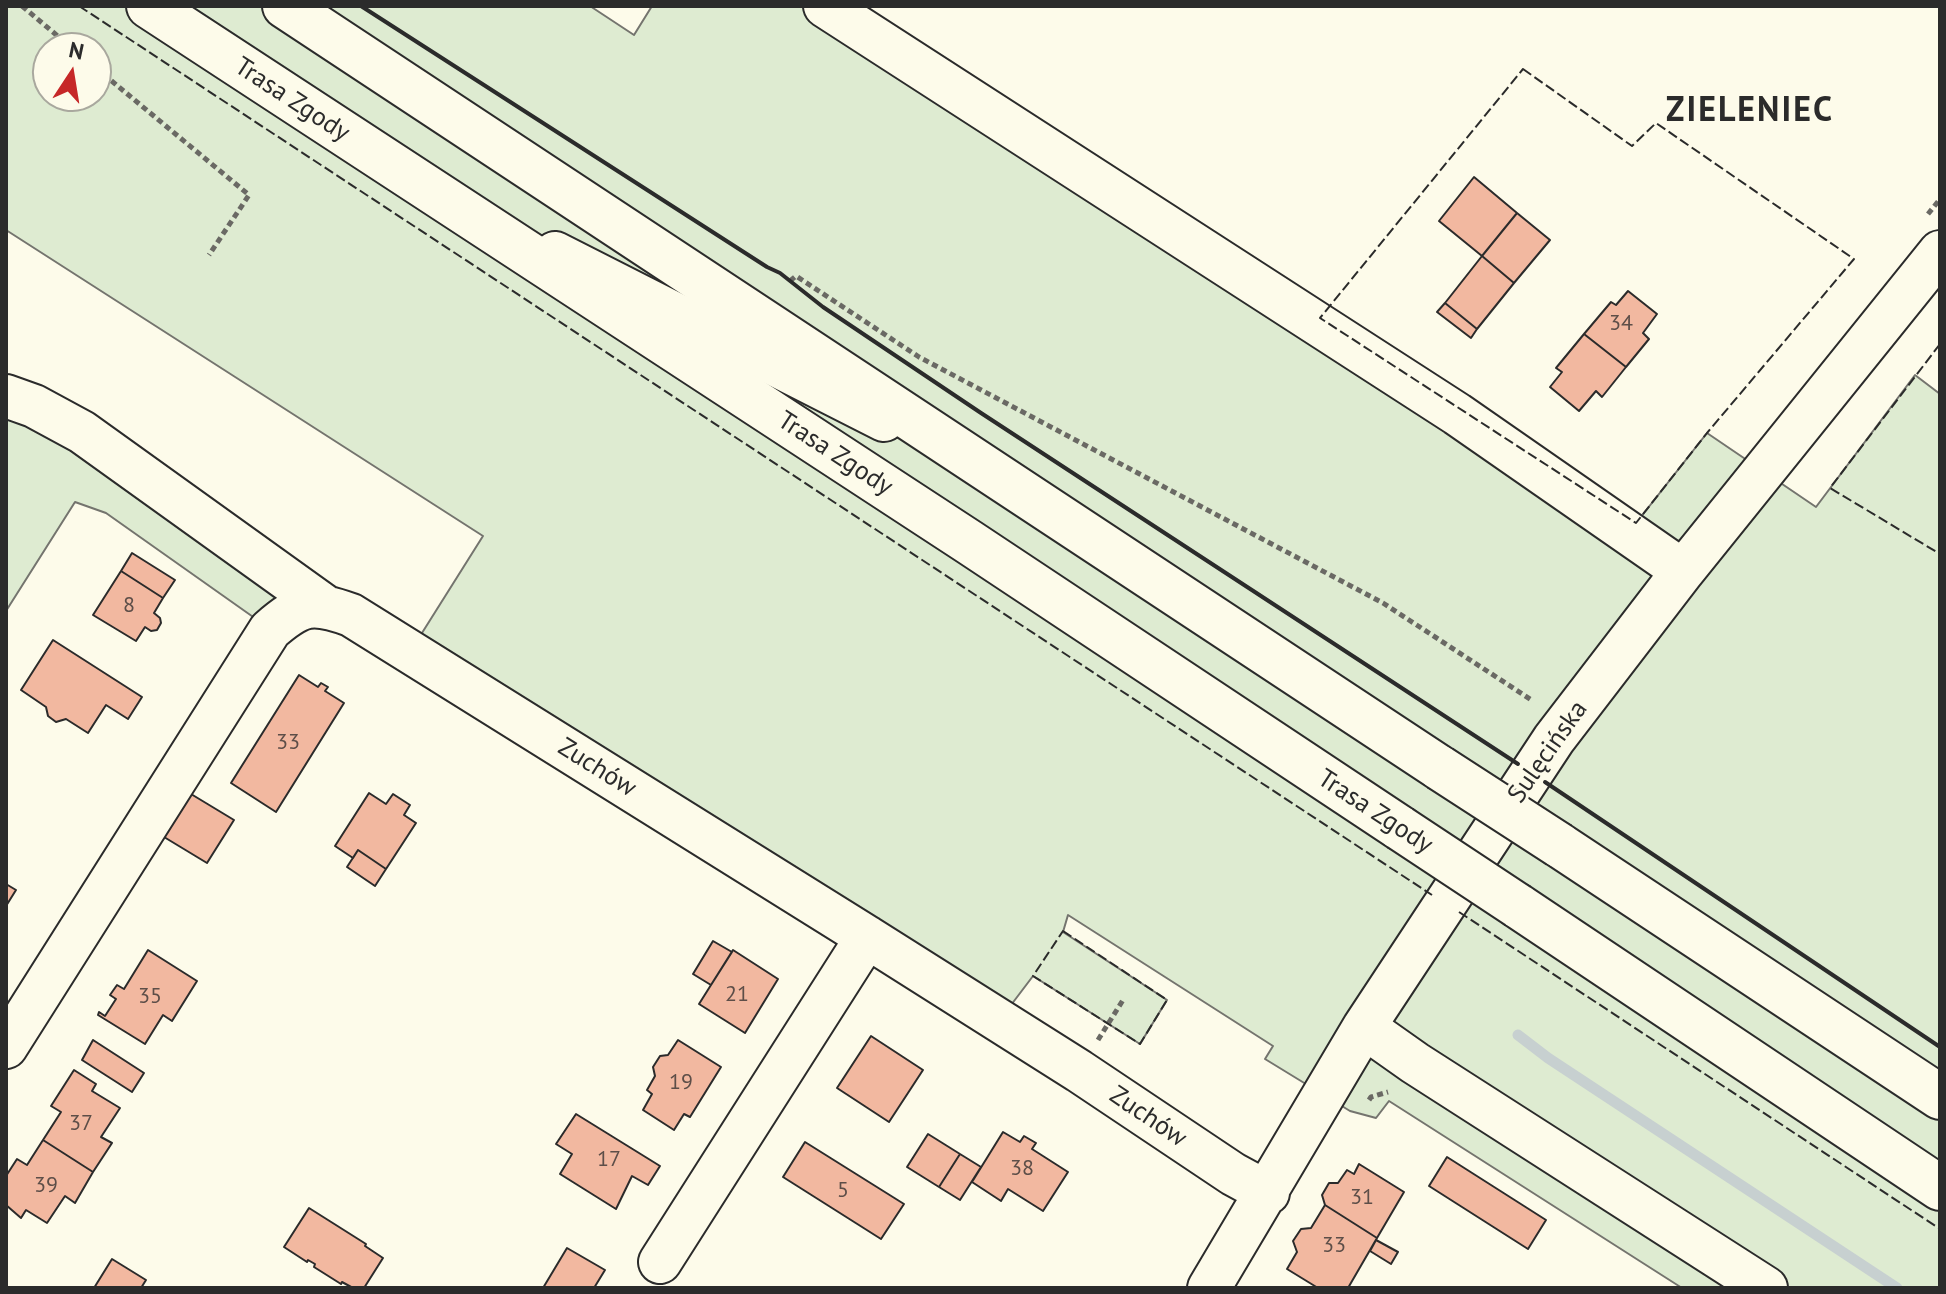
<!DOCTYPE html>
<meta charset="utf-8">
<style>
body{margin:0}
#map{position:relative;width:1946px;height:1294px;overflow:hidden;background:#fdfbea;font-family:"PT Sans",sans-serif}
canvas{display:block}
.frame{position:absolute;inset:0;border:8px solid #2b2b2b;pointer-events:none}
.north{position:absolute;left:32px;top:32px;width:80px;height:80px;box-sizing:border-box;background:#fdfbea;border:2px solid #a9a89e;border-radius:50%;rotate:12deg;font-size:22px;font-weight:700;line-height:32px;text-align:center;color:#2b2b2b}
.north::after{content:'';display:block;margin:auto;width:28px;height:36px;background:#c62828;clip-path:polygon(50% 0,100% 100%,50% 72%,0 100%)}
</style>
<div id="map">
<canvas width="1946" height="1294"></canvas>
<div class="frame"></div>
<div class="north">N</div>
</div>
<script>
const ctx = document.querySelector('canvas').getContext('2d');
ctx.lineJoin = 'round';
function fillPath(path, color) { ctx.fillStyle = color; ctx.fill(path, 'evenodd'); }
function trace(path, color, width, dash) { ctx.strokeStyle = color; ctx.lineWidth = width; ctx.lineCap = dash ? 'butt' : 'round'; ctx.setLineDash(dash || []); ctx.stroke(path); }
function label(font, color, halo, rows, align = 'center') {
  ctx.font = font + ' "PT Sans",sans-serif'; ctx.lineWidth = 6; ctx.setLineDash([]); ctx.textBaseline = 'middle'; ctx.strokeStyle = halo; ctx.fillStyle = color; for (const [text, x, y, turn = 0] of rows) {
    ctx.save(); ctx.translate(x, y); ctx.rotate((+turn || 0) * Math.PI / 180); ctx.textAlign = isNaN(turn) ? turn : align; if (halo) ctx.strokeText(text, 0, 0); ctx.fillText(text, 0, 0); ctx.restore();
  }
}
const green = new Path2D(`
 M 6,6 L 590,6 L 634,35 L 652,6 L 856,6 L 1629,532 L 1707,433 L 1816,507 L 1915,375 L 1940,394 L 1940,1288 L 1682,1288 L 1389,1101 L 1376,1118 L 1350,1111 L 1265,1059 L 1273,1046 L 1068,915 L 1063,932 L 1167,1000 L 1140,1044 L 1033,976 L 1008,1009 L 410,652 L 483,536 L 6,230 ZM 48,48 L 96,48 L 96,96 L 48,96 Z
 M 6,397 L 302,595 L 256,619 L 106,513 L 75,502 L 6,611 Z`);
fillPath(green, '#deebd1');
trace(green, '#74746e', 2);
trace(new Path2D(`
 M 1518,1035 L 1548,1058 L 1897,1288`), '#c7d0d0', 11);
const building = new Path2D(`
 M 1474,177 L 1517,213 L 1482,256 L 1439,221 Z
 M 1517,213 L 1550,240 L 1514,283 L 1482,256 Z
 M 1482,256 L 1514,283 L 1477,329 L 1445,303 Z
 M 1628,291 L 1657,314 L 1643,333 L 1649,339 L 1626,367 L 1584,334 L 1611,302 L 1616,305 Z
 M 1445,303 L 1477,329 L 1471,338 L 1437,312 Z
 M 1584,334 L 1626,367 L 1602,397 L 1596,391 L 1579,411 L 1550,387 L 1562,372 L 1556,368 Z
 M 132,553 L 175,580 L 163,598 L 121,571 Z
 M 121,571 L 163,598 L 154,613 L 160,618 L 161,623 L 157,630 L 151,631 L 145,627 L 136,641 L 93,615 Z
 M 53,640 L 142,697 L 128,719 L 106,705 L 88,733 L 66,719 L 56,722 L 48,716 L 46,707 L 21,690 Z
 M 299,675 L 318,687 L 321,683 L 328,687 L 325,691 L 344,703 L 276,812 L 231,783 Z
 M 369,793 L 386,804 L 393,794 L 410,805 L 404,815 L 416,823 L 386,869 L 358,850 L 353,858 L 335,846 Z
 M 191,794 L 234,820 L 207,863 L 164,837 Z
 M 358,850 L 386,869 L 375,886 L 347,867 Z
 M 6,884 L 16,890 L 6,906 Z
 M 713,941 L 732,952 L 711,985 L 693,974 Z
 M 148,950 L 197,981 L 172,1021 L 163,1015 L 145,1044 L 98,1015 L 99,1012 L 105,1016 L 116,999 L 110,995 L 117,985 L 124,989 Z
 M 733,950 L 778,979 L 745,1033 L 699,1004 Z
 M 871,1036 L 923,1070 L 889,1122 L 837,1088 Z
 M 93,1040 L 144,1073 L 132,1092 L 82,1060 Z
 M 678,1040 L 721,1067 L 690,1117 L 684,1114 L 674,1130 L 643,1110 L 652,1094 L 647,1090 L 655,1076 L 653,1067 L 660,1056 L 668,1055 Z
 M 74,1070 L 96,1084 L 92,1091 L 120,1108 L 101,1137 L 112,1143 L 93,1172 L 43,1140 L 61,1112 L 51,1106 Z
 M 576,1114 L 660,1166 L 648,1185 L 632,1176 L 616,1209 L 560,1174 L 572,1154 L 556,1144 Z
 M 1003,1132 L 1020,1142 L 1024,1136 L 1036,1143 L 1032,1149 L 1068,1172 L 1043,1211 L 1008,1189 L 1001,1201 L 972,1182 Z
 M 928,1134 L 960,1154 L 939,1187 L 907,1167 Z
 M 43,1140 L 93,1172 L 75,1203 L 65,1196 L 47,1223 L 26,1210 L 21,1218 L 6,1205 L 6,1176 L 17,1159 L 27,1165 Z
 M 805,1142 L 904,1204 L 881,1239 L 783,1177 Z
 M 960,1154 L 981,1167 L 960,1200 L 939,1187 Z
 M 1447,1157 L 1546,1220 L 1528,1249 L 1429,1186 Z
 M 1359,1164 L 1404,1192 L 1377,1238 L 1325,1205 L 1322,1195 L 1329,1183 L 1338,1183 L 1347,1170 L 1354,1174 Z
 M 1325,1205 L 1377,1238 L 1348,1288 L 1318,1288 L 1287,1269 L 1297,1252 L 1293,1241 L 1301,1229 L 1311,1228 Z
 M 309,1208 L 366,1244 L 365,1246 L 383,1258 L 364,1288 L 353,1288 L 342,1282 L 341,1284 L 314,1267 L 315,1264 L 308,1260 L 307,1262 L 284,1247 Z
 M 1376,1240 L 1398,1252 L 1391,1264 L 1370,1251 Z
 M 567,1248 L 605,1270 L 594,1288 L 543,1288 Z
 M 112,1259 L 146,1280 L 141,1288 L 94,1288 Z`);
fillPath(building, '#f2b8a0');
trace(building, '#2b2b2b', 2);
const minor = new Path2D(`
 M 825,6 L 1457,414 L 1683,571
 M 555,253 L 884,420
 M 6,396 L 34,406 L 82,432 L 323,605
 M 1364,1027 L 1415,1063 L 1766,1288
 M 6,1047 L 270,630 C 301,603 312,601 351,615 L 867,937 L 1079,1071 L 1233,1174 L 1268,1193
 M 660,1262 L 867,937
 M 1209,1288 L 1364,1027 L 1554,739 L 1683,571 L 1940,252`);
const highway = new Path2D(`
 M 149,6 L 969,542 L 1400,828
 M 285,6 L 1440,768
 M 1559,845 L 1940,1097
 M 1518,906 L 1940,1188`);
trace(minor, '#2b2b2b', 46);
trace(highway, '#2b2b2b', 48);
trace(new Path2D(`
 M 22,6 L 72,48
 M 96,68 L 249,195 L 209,255
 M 1928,214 L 1940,199
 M 790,281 L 796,276 L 919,357 L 1383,603 L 1533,701
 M 1098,1040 L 1123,1000
 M 1369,1100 L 1371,1097 L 1388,1092`), '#6a6964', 5, [6, 4]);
trace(minor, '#fdfbea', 42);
trace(highway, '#fdfbea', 44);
const highwayBridge = new Path2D(`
 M 1440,768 L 1559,845
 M 1400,828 L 1518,906`);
trace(highwayBridge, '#2b2b2b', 48, []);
trace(highwayBridge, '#fdfbea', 44);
trace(new Path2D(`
 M 79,6 L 1432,895
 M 1523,69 L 1632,146 L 1656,123 L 1854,259 L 1707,433 L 1636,523 L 1320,318 Z
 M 1940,344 L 1830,488 L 1940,554
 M 1459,912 L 1940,1229
 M 1063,931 L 1167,1000 L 1140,1044 L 1033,976 Z`), '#2b2b2b', 2, [10, 4]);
trace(new Path2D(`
 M 361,6 L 767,267 L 780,273 L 823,307 L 981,413 L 1518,764
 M 1545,782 L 1940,1047`), '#2b2b2b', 4);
label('22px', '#5d4e48', null, [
 ["34",1621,324],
 ["8",129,606],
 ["33",288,743],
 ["21",737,995],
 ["35",150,997],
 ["19",681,1083],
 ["37",81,1124],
 ["17",609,1160],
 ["38",1022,1169],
 ["39",46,1186],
 ["5",843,1191],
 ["31",1362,1198],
 ["33",1334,1246]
]);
label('26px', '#2b2b2b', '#fdfbea', [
 ["Trasa Zgody",292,100,33],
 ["Trasa Zgody",835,454,33],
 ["Sulęcińska",1548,752,-55],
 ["Zuchów",597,768,32],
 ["Trasa Zgody",1375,812,33],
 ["Zuchów",1148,1117,34]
]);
ctx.letterSpacing = '2px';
label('bold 34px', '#2b2b2b', '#fdfbea', [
 ["ZIELENIEC",1750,111]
]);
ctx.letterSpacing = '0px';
</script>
